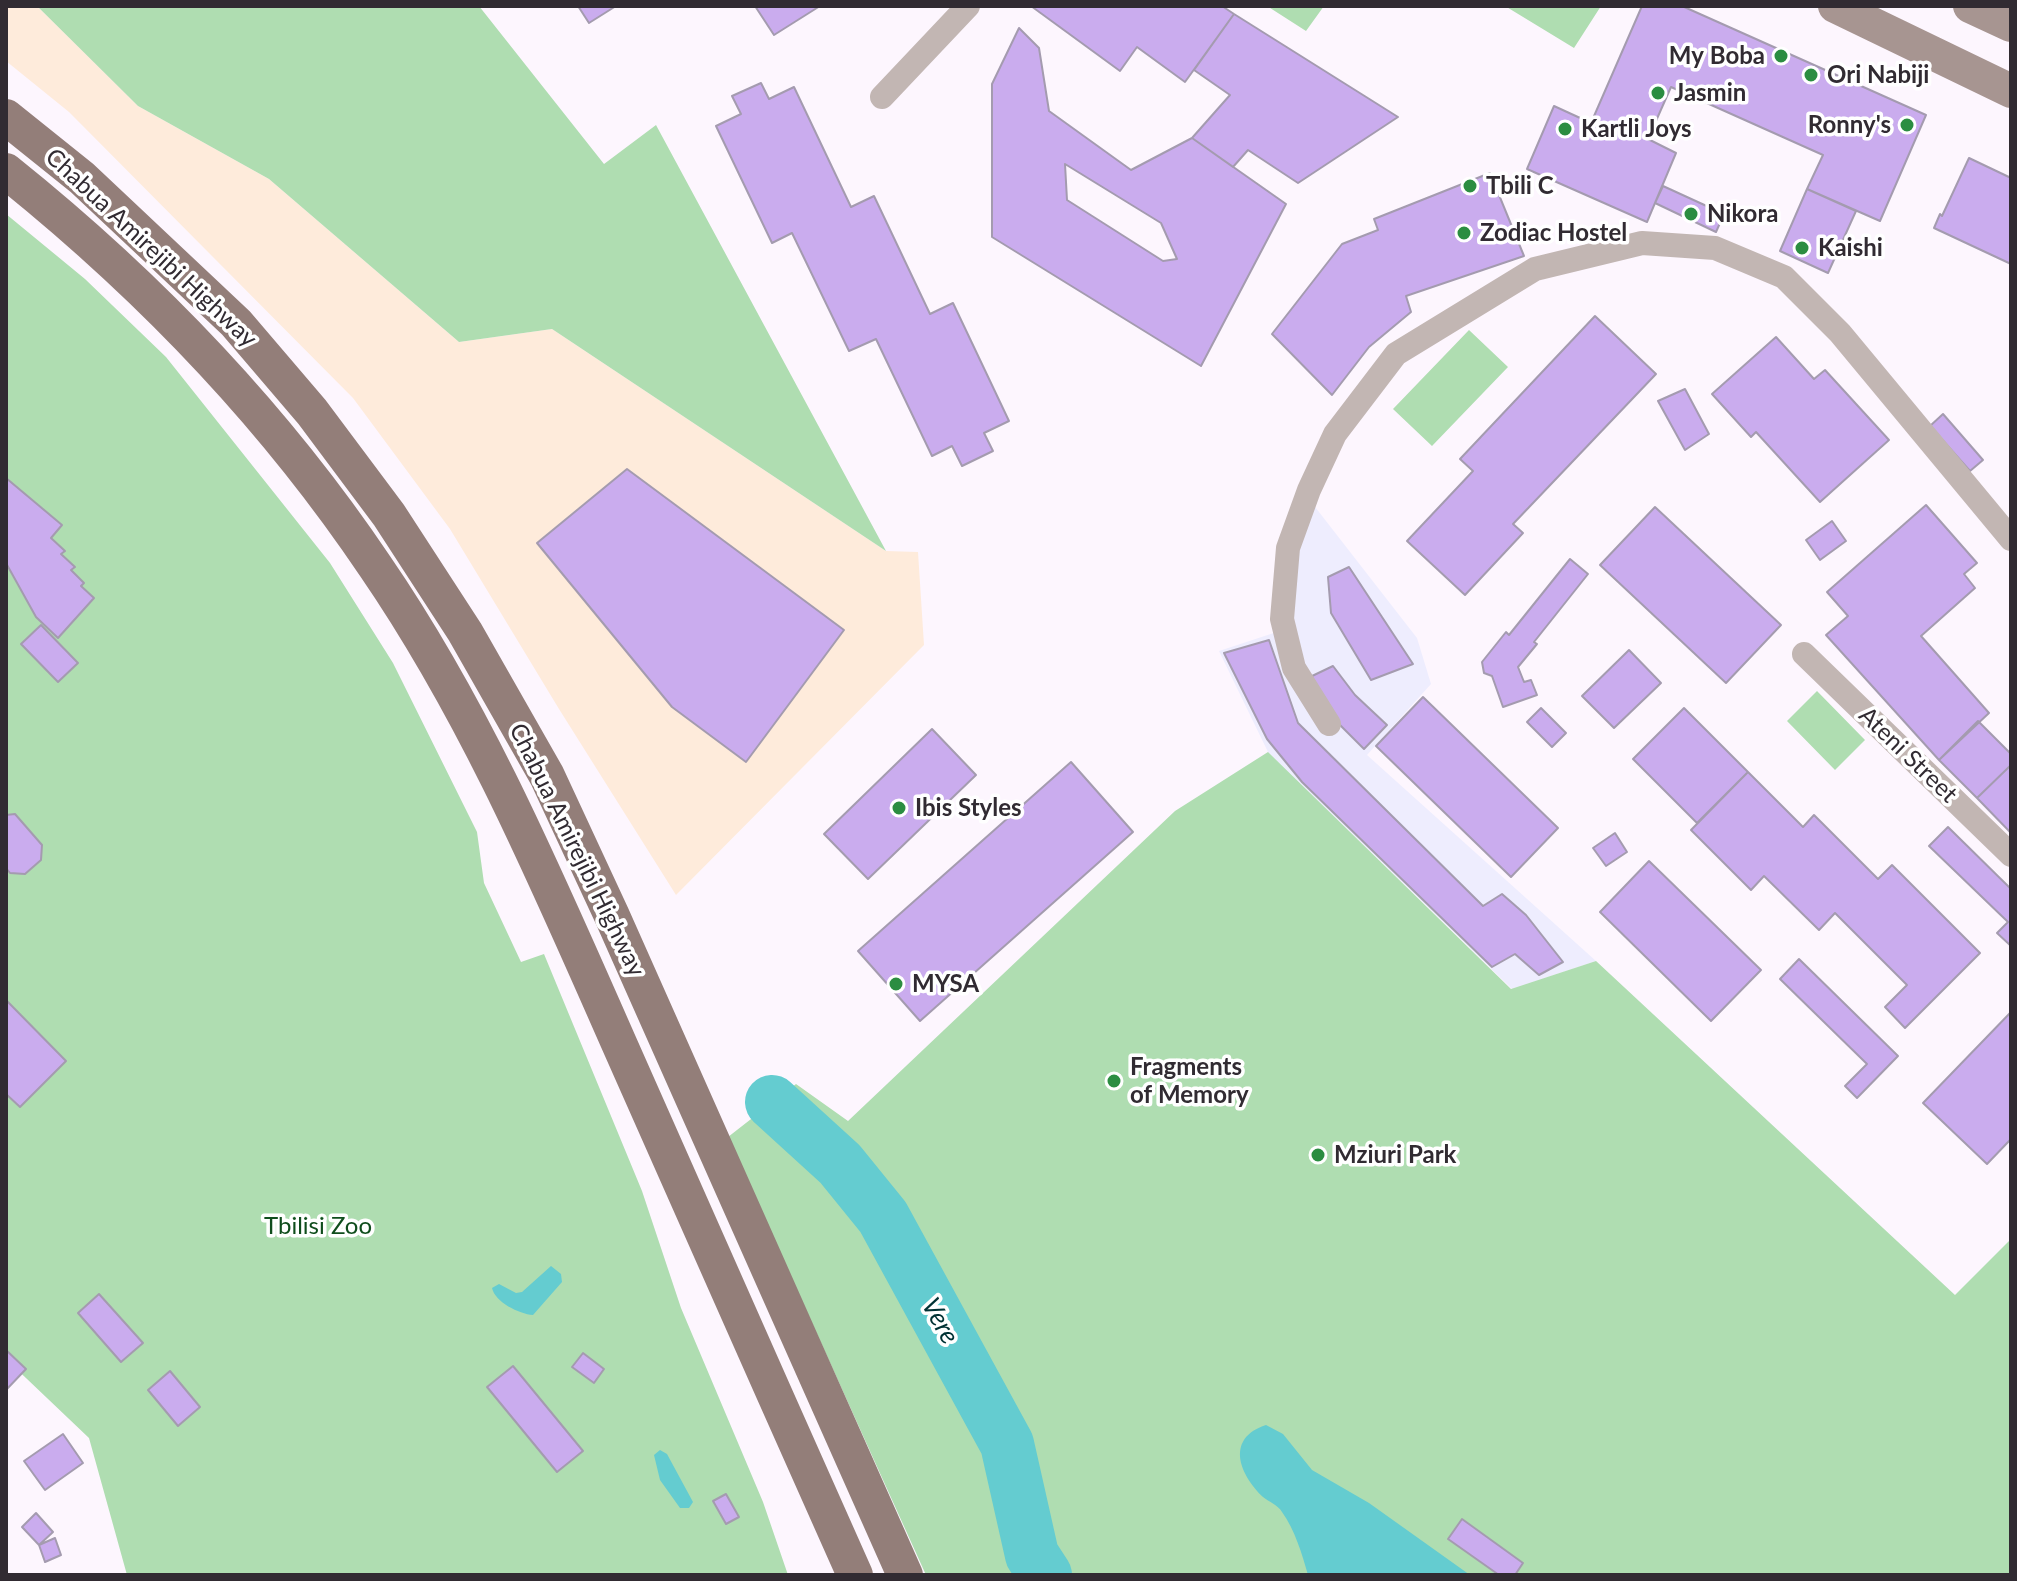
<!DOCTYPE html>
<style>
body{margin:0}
#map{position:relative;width:2017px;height:1581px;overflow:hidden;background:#fdf6fe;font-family:Lato,sans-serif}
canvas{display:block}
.frame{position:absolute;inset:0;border:8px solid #312b32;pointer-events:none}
</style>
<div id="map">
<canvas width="2017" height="1581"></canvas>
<div class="frame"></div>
</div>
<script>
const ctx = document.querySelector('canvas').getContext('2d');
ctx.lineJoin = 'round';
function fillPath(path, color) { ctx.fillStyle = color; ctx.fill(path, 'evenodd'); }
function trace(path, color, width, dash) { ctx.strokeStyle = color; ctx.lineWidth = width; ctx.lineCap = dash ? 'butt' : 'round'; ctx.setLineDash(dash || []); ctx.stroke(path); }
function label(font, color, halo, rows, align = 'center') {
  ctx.font = font + ' Lato,sans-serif'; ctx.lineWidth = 7; ctx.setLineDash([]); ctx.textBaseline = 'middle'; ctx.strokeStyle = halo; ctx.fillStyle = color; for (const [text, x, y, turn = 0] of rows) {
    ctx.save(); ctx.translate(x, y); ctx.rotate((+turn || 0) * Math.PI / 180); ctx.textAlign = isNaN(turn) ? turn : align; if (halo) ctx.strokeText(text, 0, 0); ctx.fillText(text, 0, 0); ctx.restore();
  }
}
fillPath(new Path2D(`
 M 6,6 L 37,6 L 138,106 L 269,179 L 459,342 L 552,329 L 886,551 L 918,552 L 924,645 L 676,895 L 559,709 L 450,529 L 353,398 L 69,112 L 6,61 Z`), '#feebdb');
fillPath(new Path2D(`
 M 1312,503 L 1417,638 L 1431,684 L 1367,755 L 1596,961 L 1512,989 L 1268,752 L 1219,651 L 1292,627 L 1291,572 Z`), '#eeedfe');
fillPath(new Path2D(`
 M 37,6 L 479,6 L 604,164 L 656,125 L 886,551 L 552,329 L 459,342 L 269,179 L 138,106 Z
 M 1267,6 L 1324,6 L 1306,31 Z
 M 1505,6 L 1601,6 L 1574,48 Z
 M 6,214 L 85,279 L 166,357 L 330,563 L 393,663 L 477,832 L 484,883 L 521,962 L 544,954 L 642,1191 L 681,1308 L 763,1502 L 788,1575 L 127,1575 L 89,1438 L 6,1359 Z
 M 1469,330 L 1508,367 L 1432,446 L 1393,409 Z
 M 1817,691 L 1865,740 L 1835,770 L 1787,721 Z
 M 1268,752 L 1511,989 L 1596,961 L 1955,1295 L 2011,1239 L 2011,1575 L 926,1575 L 728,1137 L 796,1084 L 848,1121 L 1175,811 Z`), '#afddb1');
fillPath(new Path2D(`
 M 551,1266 L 561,1274 L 562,1282 L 533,1315 C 519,1314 495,1302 492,1288 L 499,1284 L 516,1293 L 522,1292 Z
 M 1266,1425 L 1283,1434 L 1312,1470 L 1369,1503 L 1470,1575 L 1308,1575 C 1302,1554 1295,1530 1282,1512 C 1278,1505 1269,1502 1263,1497 C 1238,1473 1226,1438 1266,1425 Z
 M 660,1450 L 667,1454 L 693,1502 L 689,1508 L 680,1508 L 660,1480 L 654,1455 Z`), '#64ccd0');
trace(new Path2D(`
 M 772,1102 L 840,1164 L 883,1217 L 1007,1444 L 1032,1555 L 1045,1575`), '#64ccd0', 54);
const building = new Path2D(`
 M 578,6 L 616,6 L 589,23 Z
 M 755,6 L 820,6 L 774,35 Z
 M 1031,6 L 1222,6 L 1234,14 L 1185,82 L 1137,47 L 1120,71 Z
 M 1642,6 L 1682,6 L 1926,115 L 1880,221 L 1807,189 L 1823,155 L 1671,87 L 1648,139 L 1676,153 L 1647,222 L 1527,169 L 1554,106 L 1591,123 Z
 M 1234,14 L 1398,117 L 1298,183 L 1248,150 L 1233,167 L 1192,138 L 1230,95 L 1194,70 Z
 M 1019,28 L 1039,48 L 1049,111 L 1131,170 L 1192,138 L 1286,204 L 1201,366 L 992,237 L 992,84 ZM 1065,164 L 1161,223 L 1177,259 L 1163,261 L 1067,200 Z
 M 761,83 L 769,99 L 794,87 L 851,207 L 874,196 L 930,314 L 953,303 L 1009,421 L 984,433 L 993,451 L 962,466 L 952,446 L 932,456 L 876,339 L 849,351 L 792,233 L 772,243 L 716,126 L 741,114 L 732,96 Z
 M 1969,158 L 2011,178 L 2011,264 L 1934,228 L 1940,214 L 1942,216 Z
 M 1490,173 L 1524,256 L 1406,296 L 1411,312 L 1369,347 L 1332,395 L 1272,334 L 1342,244 L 1378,230 L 1374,219 Z
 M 1663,186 L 1724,214 L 1716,232 L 1655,203 Z
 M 1807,189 L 1856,211 L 1828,273 L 1780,251 Z
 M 1595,316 L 1656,374 L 1513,524 L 1523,533 L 1465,595 L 1407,541 L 1473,471 L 1460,459 Z
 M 1776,337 L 1814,379 L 1825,370 L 1889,440 L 1820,502 L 1756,432 L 1751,437 L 1712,394 Z
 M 1685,389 L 1709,434 L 1685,450 L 1658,401 Z
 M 1943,414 L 1983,460 L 1970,471 L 1930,426 Z
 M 627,469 L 844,630 L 746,762 L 672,707 L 537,543 Z
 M 6,478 L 62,525 L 51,538 L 65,551 L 61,554 L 75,567 L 71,570 L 84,583 L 81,586 L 94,598 L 58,638 L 36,617 L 6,563 Z
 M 1926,505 L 1977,563 L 1964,574 L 1975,588 L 1921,636 L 1989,713 L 1939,760 L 1826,635 L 1848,616 L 1827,592 Z
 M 1655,507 L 1781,625 L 1726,683 L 1600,565 Z
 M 1832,521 L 1846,541 L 1820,560 L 1806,540 Z
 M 1570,559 L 1588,574 L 1534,642 L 1537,644 L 1518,667 L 1524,682 L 1531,680 L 1537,695 L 1503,707 L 1492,676 L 1484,673 L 1482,662 L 1506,632 L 1509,635 Z
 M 1349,567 L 1413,664 L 1371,680 L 1331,613 L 1328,577 Z
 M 41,625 L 78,663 L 58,682 L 21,644 Z
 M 1269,640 L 1298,723 L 1483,906 L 1502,894 L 1526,915 L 1563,962 L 1539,975 L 1515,954 L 1492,967 L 1302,782 L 1267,739 L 1224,653 Z
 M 1629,650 L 1661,683 L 1614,728 L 1582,696 Z
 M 1333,666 L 1355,695 L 1387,725 L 1364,749 L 1336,721 L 1310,677 Z
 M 1423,697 L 1558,828 L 1511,877 L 1376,746 Z
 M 1541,708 L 1566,733 L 1552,747 L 1527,722 Z
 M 1684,708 L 1748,772 L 1697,823 L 1633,759 Z
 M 1978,721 L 2011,754 L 2011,765 L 1977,798 L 1939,760 Z
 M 932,729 L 976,775 L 868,879 L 824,834 Z
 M 1071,762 L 1133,832 L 920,1021 L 858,951 Z
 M 2011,765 L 2011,833 L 1977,798 Z
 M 1748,772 L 1803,827 L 1814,815 L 1878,879 L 1892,865 L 1980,953 L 1905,1028 L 1885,1007 L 1907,985 L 1835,913 L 1819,930 L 1764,876 L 1751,890 L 1691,830 Z
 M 15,814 L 42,845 L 41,860 L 25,874 L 10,873 L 6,868 L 6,815 Z
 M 1948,827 L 2011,889 L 2011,946 L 1997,933 L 2008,922 L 1929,846 Z
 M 1615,833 L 1627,852 L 1606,866 L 1593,848 Z
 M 1649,861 L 1761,970 L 1711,1021 L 1600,912 Z
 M 1799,959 L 1898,1056 L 1857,1098 L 1845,1086 L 1867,1064 L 1780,979 Z
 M 6,1000 L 66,1061 L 20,1107 L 6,1094 Z
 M 2011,1012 L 2011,1139 L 1987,1164 L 1923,1103 Z
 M 99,1294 L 143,1343 L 121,1362 L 78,1313 Z
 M 6,1350 L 26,1369 L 6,1390 Z
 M 583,1353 L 604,1369 L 594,1383 L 572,1367 Z
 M 513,1366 L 583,1451 L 557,1472 L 487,1387 Z
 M 170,1371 L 200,1407 L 178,1426 L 148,1390 Z
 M 63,1434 L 83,1463 L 45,1490 L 24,1461 Z
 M 726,1494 L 739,1517 L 726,1524 L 713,1501 Z
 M 36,1513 L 53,1532 L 39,1545 L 22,1527 Z
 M 1462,1519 L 1523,1563 L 1515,1575 L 1499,1575 L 1448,1539 Z
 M 55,1538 L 61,1555 L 45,1562 L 39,1545 Z`);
fillPath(building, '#caacee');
trace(building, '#a49baf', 2);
trace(new Path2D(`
 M 882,97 L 968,6
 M 1804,654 L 2011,855
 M 1329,724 L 1294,668 L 1282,619 L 1288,548 L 1309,490 L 1335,434 L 1396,354 L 1535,269 L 1642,243 L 1715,248 L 1784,277 L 1840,333 L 2011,539`), '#c2b6b3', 24);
trace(new Path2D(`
 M 1835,6 L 2011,91
 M 1970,6 L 2011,25`), '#a79591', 34);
trace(new Path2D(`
 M 6,117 L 82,178 L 236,323 L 312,412 L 389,515 L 465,632 L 547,776 L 612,916 L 905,1575
 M 6,171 C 147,284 274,416 375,566 C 476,713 546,878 618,1041 C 696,1219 776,1397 855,1575`), '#937e79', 36);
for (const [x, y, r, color] of [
 [1781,56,8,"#2b8d41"],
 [1811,75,8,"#2b8d41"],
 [1658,93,8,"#2b8d41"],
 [1907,125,8,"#2b8d41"],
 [1565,129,8,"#2b8d41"],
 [1470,186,8,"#2b8d41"],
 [1691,214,8,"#2b8d41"],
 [1464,233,8,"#2b8d41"],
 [1802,248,8,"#2b8d41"],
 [899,808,8,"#2b8d41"],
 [896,984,8,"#2b8d41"],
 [1114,1081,8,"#2b8d41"],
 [1318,1155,8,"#2b8d41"]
]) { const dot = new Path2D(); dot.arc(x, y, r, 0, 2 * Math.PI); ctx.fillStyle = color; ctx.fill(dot); trace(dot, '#fff', 3); }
label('bold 24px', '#312b32', '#fff', [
 ["My Boba",1765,56,"right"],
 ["Ori Nabiji",1827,75],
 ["Jasmin",1674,93],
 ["Ronny's",1891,125,"right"],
 ["Kartli Joys",1581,129],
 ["Tbili C",1486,186],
 ["Nikora",1707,214],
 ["Zodiac Hostel",1480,233],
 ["Kaishi",1818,248],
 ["Ibis Styles",915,808],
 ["MYSA",912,984],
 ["Fragments",1130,1067],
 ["of Memory",1130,1095],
 ["Mziuri Park",1334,1155]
], 'left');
label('24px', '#312b32', '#fff', [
 ["Chabua Amirejibi Highway",151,248,43],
 ["Ateni Street",1908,755,44],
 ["Chabua Amirejibi Highway",577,850,64]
]);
label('24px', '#0f4d1c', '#fff', [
 ["Tbilisi Zoo",318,1226]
]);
label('italic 26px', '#003234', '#fff', [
 ["Vere",940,1321,61]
]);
</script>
